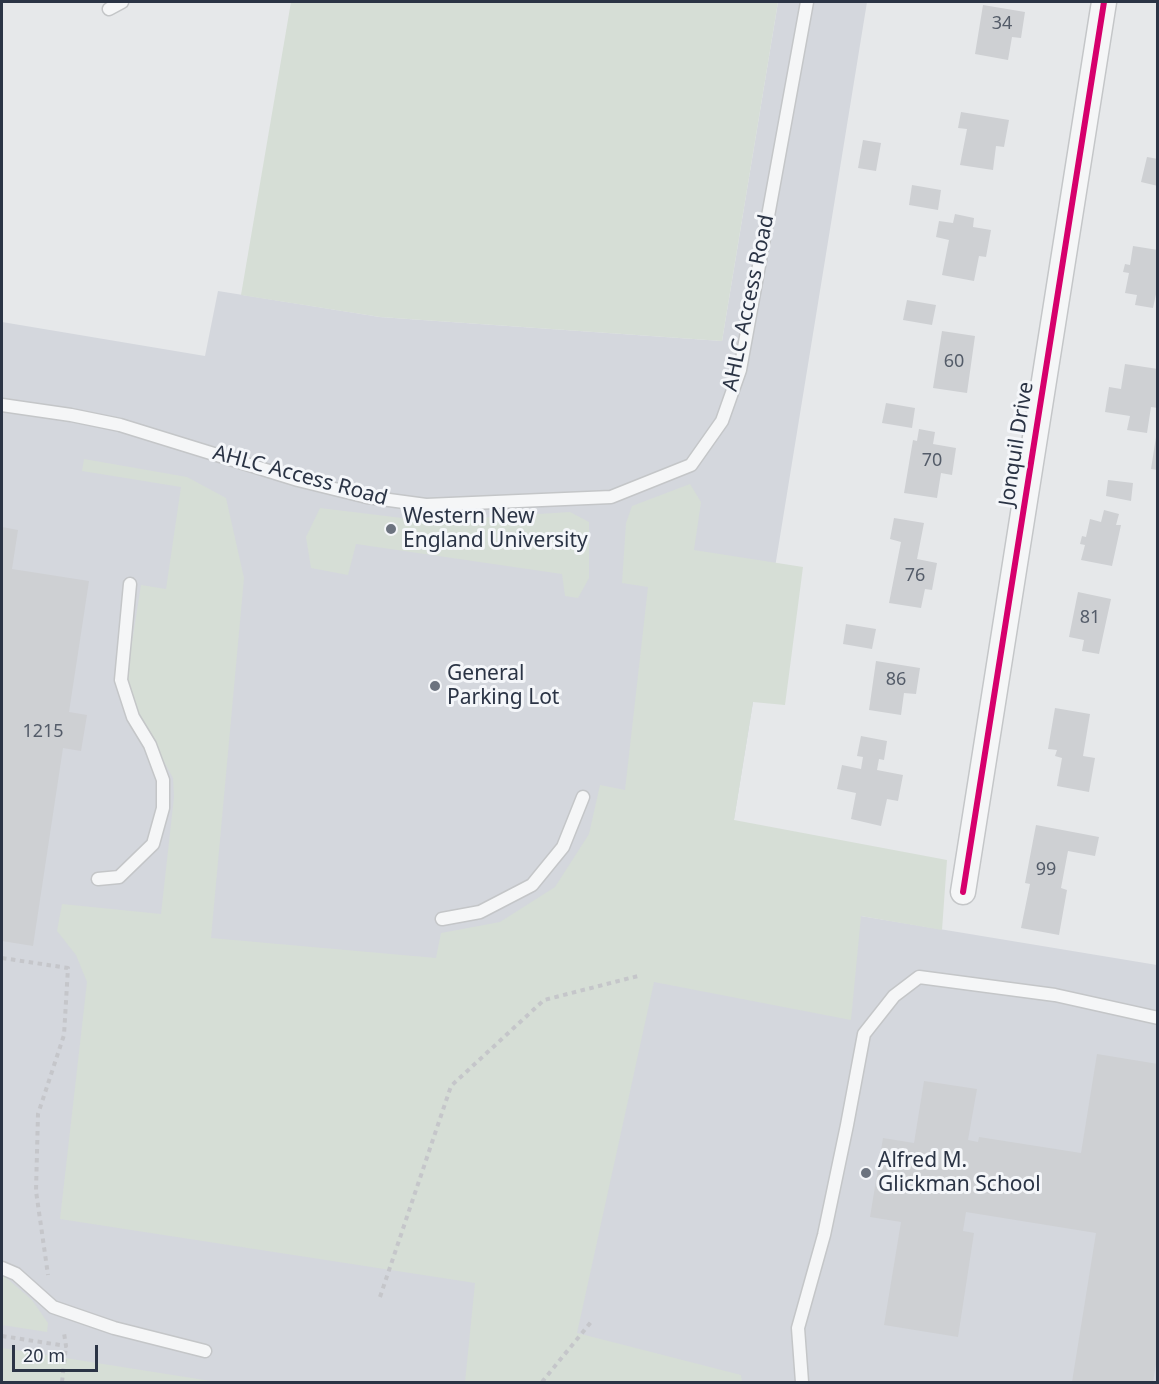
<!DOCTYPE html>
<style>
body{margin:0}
#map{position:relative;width:1159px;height:1384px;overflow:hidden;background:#e6e8ea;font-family:"Noto Sans",sans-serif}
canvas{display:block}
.frame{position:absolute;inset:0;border:3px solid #2b3445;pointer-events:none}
.scale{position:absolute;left:12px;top:1345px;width:86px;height:27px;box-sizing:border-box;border:3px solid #2b3445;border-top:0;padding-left:8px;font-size:18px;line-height:21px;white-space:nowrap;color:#2b3445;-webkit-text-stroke:4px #f4f6f9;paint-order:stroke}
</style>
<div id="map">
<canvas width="1159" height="1384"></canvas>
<div class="frame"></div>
<div class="scale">20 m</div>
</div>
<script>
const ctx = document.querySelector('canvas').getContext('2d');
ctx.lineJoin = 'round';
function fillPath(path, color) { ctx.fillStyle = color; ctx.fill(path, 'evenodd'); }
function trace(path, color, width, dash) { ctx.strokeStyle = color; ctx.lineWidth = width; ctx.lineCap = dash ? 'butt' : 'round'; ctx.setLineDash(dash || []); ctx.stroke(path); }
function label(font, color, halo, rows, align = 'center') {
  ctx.font = font + ' "Noto Sans",sans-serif'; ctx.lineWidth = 6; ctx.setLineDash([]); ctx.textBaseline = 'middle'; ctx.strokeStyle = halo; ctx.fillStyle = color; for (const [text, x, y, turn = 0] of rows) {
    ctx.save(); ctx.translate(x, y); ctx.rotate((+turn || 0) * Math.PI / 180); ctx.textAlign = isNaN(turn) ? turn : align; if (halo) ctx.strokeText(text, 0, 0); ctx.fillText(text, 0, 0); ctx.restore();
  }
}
fillPath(new Path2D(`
 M 778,2 L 867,2 L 722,893 L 1157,965 L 1157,1382 L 2,1382 L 2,322 L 205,356 L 218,291 L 380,317 L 722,341 Z`), '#d4d7dd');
fillPath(new Path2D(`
 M 291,2 L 778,2 L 722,341 L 380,317 L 241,295 Z
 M 84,459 L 187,477 L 226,498 L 244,578 L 211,938 L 436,958 L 441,933 L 500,922 L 555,887 L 589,834 L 600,785 L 625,790 L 648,587 L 622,583 L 626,523 L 632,506 L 690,484 L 701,502 L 694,550 L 803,567 L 785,705 L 753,702 L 734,820 L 947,860 L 942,930 L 861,916 L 851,1020 L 654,982 L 577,1333 L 741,1375 L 742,1382 L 465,1382 L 475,1283 L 60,1219 L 87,982 L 76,955 L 57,931 L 62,904 L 161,914 L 174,797 L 173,778 L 133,706 L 126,680 L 141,585 L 166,589 L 181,487 L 82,471 Z
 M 320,508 L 427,521 L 570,512 L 589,522 L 589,578 L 578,598 L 565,596 L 562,574 L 356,544 L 348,575 L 311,568 L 306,537 Z
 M 2,1274 L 32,1300 L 48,1323 L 47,1332 L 2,1325 Z
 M 2,1348 L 217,1382 L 2,1382 Z`), '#d6ded6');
fillPath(new Path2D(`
 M 983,5 L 1025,12 L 1021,38 L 1012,37 L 1008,60 L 975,54 Z
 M 961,112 L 1009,120 L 1004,147 L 996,146 L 993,170 L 960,165 L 967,129 L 958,128 Z
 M 863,140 L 881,143 L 876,171 L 858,168 Z
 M 1147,157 L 1158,159 L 1158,186 L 1141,182 Z
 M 912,185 L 941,190 L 938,210 L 909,205 Z
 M 955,214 L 974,218 L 973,227 L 991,230 L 986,257 L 979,256 L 974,281 L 942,275 L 949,240 L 936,237 L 939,221 L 953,223 Z
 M 1133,246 L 1158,250 L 1158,285 L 1153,308 L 1135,305 L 1137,295 L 1125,293 L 1129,273 L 1123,272 L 1125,264 L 1130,265 Z
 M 907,300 L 936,305 L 932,325 L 903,320 Z
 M 942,331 L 975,336 L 967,393 L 933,388 Z
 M 1125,364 L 1158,369 L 1158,408 L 1151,407 L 1147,433 L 1127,430 L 1130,416 L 1105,412 L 1109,387 L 1121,389 Z
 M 886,403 L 915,408 L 912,428 L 882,423 Z
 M 919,429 L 935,432 L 933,444 L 956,448 L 952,475 L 941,473 L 937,498 L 904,493 L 913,440 L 917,441 Z
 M 1156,437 L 1158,437 L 1158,470 L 1151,469 Z
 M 1108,480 L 1133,483 L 1131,501 L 1106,496 Z
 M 1104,510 L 1119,514 L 1116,525 L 1121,525 L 1112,566 L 1081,560 L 1085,545 L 1080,544 L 1082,536 L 1086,537 L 1090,519 L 1101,522 Z
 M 894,518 L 924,523 L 917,559 L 937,563 L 932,590 L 925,589 L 921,608 L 889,603 L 901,542 L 890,539 Z
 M 2,527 L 18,530 L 12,569 L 89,581 L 69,712 L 87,715 L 81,751 L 63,748 L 33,946 L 2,941 Z
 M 1078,592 L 1111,599 L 1099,654 L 1082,651 L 1084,640 L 1069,637 Z
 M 846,624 L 876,629 L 872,649 L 843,644 Z
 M 876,661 L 920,668 L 916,694 L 904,693 L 901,715 L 869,710 Z
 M 1055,708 L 1090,714 L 1083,756 L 1095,758 L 1089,792 L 1057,786 L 1062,758 L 1055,756 L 1057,750 L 1048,749 Z
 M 861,736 L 887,741 L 884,760 L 879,759 L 877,770 L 903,775 L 898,801 L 887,799 L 881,826 L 851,819 L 856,793 L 837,789 L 842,765 L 861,769 L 863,757 L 857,756 Z
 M 1036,825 L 1099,837 L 1095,856 L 1068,851 L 1061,888 L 1067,890 L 1059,935 L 1021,928 L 1030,884 L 1025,883 Z
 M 1097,1054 L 1158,1064 L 1158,1352 L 1153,1382 L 1072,1382 L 1096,1233 L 966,1212 L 963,1231 L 974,1233 L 958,1337 L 884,1325 L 901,1222 L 870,1217 L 883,1138 L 914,1143 L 924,1081 L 977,1089 L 968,1140 L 978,1142 L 979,1137 L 1081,1153 Z`), '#ced0d3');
const service = new Path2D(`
 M 109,9 L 122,2
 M 2,405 L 71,415 L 120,425 L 298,480 L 367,497 L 426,505 L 611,497 L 691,465 L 722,421 L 740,370 L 807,2
 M 98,879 L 119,877 L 153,844 L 163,808 L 163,780 L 150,745 L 133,717 L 121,680 L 130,584
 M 442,919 L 480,912 L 532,885 L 563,847 L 583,797
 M 2,1268 L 16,1274 L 53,1307 L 114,1328 L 205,1351
 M 802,1382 L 798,1328 L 824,1235 L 847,1125 L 864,1034 L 894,996 L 919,977 L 1055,995 L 1158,1018`);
const minor = new Path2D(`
 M 963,892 L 1104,2`);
trace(service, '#c4c6c8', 15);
trace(minor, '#c4c6c8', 27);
trace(new Path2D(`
 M 2,958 L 68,968 L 64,1035 L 38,1114 L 36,1191 L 48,1275
 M 380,1297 L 451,1086 L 544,1000 L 638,976
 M 2,1336 L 66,1346 L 64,1333
 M 62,1382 L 66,1346
 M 542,1382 L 591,1322`), '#c5c6ca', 4, [4.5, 4.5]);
trace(service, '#f5f6f7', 12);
trace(minor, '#f5f6f7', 24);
trace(new Path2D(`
 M 963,892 L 1104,2`), '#d6006c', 6);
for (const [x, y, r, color] of [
 [391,529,6,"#6c737f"],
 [435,686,6,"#6c737f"],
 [866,1173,6,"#6c737f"]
]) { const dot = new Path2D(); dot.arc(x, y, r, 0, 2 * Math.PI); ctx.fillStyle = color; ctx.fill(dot); trace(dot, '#f4f6f9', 2); }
label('18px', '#545c69', null, [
 ["34",1002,24],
 ["60",954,362],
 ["70",932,461],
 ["76",915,576],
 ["81",1090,618],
 ["86",896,680],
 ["1215",43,732],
 ["99",1046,870]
]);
label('21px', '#2b3445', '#f4f6f9', [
 ["AHLC Access Road",749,303,-78],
 ["Jonquil Drive",1017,444,-81],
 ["AHLC Access Road",300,476,15]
]);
label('21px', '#2b3445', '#f4f6f9', [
 ["Western New",403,517],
 ["England University",403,541],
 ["General",447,674],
 ["Parking Lot",447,698],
 ["Alfred M.",878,1161],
 ["Glickman School",878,1185]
], 'left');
</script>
